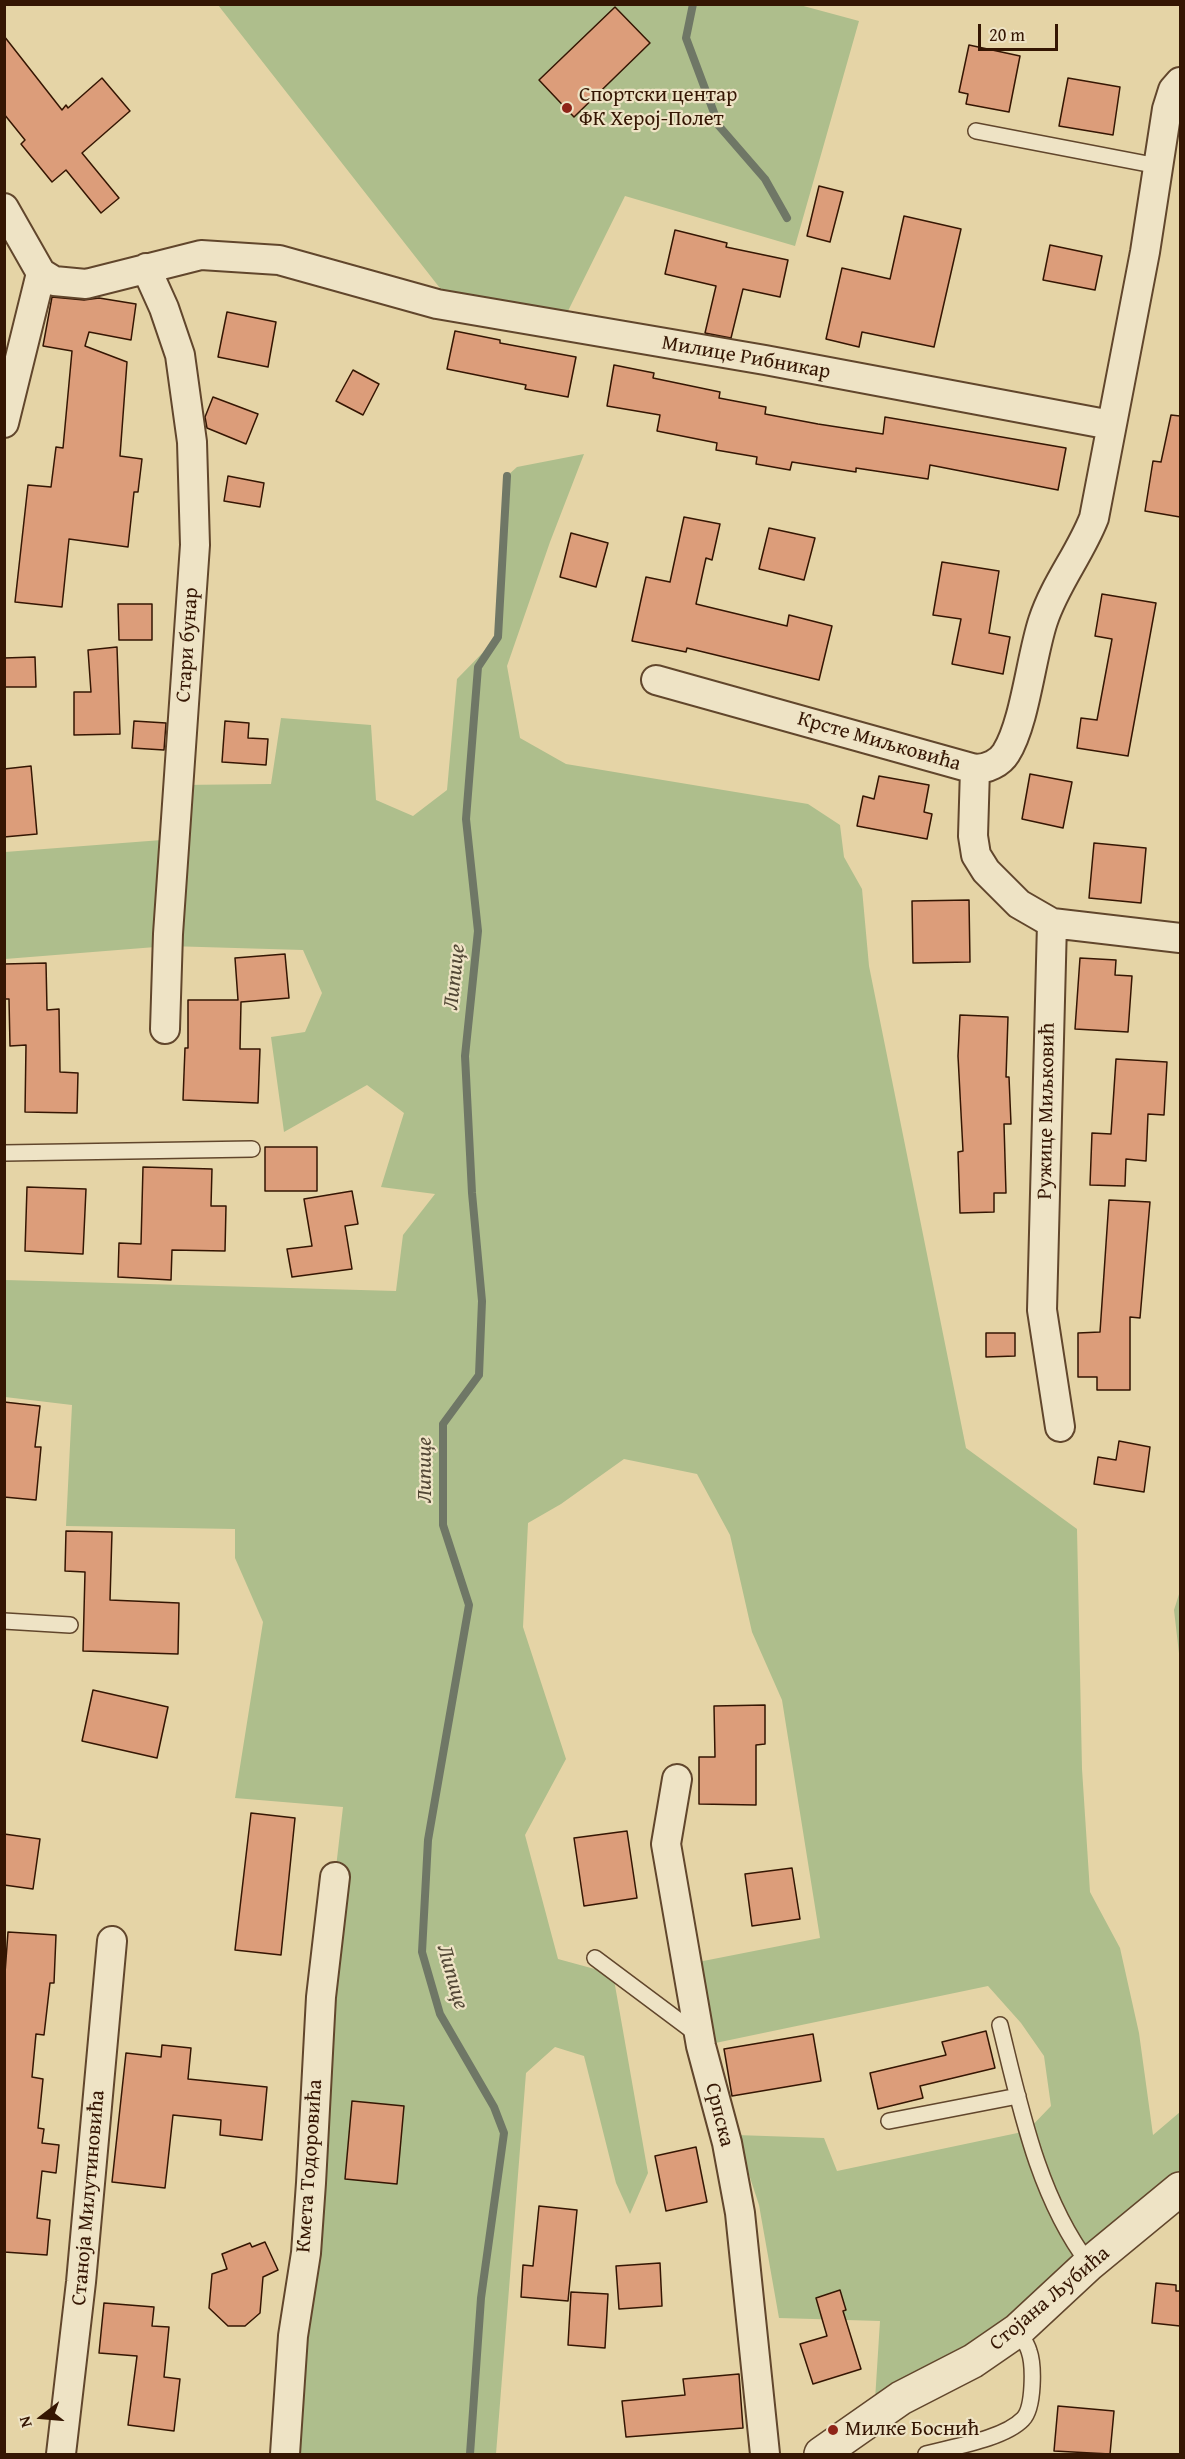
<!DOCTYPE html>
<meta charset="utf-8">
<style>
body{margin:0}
#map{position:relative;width:1185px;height:2459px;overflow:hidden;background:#e5d4a6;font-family:"Gentium Book Plus",serif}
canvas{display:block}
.frame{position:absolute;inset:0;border:6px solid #351603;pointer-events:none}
.north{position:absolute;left:12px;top:2387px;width:60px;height:60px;-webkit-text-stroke:4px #eee3c5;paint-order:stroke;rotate:254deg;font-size:16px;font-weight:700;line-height:24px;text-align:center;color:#351603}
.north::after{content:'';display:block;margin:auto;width:21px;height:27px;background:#351603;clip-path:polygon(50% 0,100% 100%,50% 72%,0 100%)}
.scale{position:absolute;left:978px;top:24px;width:80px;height:27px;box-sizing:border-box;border:3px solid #351603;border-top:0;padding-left:8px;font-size:18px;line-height:21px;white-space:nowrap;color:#351603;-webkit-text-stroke:4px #eee3c5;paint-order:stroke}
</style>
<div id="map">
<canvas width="1185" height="2459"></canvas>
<div class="frame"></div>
<div class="north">N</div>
<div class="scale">20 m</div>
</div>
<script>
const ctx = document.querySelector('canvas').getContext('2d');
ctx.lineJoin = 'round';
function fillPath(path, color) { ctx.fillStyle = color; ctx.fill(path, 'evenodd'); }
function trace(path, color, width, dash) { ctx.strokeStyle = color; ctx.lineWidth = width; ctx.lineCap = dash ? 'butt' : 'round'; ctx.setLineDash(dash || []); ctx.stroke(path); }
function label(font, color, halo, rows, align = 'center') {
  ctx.font = font + ' "Gentium Book Plus",serif'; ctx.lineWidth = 4.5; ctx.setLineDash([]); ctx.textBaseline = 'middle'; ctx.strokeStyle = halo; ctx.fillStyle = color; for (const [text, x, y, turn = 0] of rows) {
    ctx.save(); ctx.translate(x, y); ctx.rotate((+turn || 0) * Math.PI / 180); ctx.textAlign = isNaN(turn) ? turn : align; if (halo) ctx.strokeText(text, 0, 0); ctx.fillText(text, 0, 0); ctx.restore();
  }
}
fillPath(new Path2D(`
 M 796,4 L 859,21 L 795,246 L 625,196 L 568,311 L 443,292 L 218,5 Z
 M 584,454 L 550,542 L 507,666 L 520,738 L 566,764 L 808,804 L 840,825 L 844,857 L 862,889 L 869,966 L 966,1448 L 1077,1529 L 1082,1769 L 1090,1892 L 1120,1948 L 1139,2033 L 1153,2135 L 1180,2112 L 1180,2187 L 1134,2229 L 874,2416 L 880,2321 L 779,2318 L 759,2205 L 736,2135 L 824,2138 L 837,2171 L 1027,2131 L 1051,2106 L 1044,2056 L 1021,2023 L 988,1986 L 701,2046 L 688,1964 L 820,1938 L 782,1700 L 752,1632 L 730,1535 L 697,1474 L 624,1459 L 561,1504 L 528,1523 L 523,1627 L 566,1759 L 525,1835 L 558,1959 L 613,1974 L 648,2173 L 630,2214 L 616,2183 L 584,2056 L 555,2047 L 526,2073 L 496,2454 L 285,2454 L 321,1997 L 343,1807 L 235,1798 L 263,1622 L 235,1558 L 235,1529 L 66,1526 L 72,1405 L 5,1397 L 5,1280 L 396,1291 L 403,1235 L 435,1194 L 381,1187 L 404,1113 L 367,1085 L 284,1132 L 271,1037 L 305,1032 L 322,993 L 303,950 L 168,946 L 5,959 L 5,852 L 175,839 L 179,785 L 271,784 L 281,718 L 371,725 L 376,800 L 413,816 L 447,790 L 457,679 L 498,637 L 507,476 L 517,467 Z
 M 1180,1591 L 1180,1662 L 1174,1610 Z`), '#aebe8c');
trace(new Path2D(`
 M 693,4 L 686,38 L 719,126 L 765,179 L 787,218
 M 470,2454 L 481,2298 L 504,2133 L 494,2107 L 440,2014 L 422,1952 L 428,1840 L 469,1605 L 443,1525 L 443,1424 L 479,1375 L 482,1301 L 472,1193 L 465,1056 L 478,931 L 466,819 L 478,667 L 498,637 L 507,476`), '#6f7766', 8);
const building = new Path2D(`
 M 615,7 L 650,43 L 574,117 L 539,80 Z
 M 4,36 L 62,110 L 66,105 L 68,108 L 102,78 L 130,111 L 82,153 L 119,198 L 101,213 L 66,170 L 52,182 L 21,144 L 25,140 L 4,114 Z
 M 969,45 L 1020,56 L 1009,112 L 966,104 L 968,94 L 959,92 Z
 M 1068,78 L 1120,87 L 1113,135 L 1059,126 Z
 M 819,186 L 843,192 L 830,242 L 807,236 Z
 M 904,216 L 961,229 L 934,347 L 862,332 L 859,347 L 826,339 L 842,268 L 890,279 Z
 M 675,230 L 727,243 L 726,247 L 788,260 L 780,297 L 743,289 L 731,338 L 705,333 L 716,286 L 665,274 Z
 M 1050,245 L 1102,256 L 1095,290 L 1043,280 Z
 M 52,297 L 84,300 L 99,298 L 136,304 L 131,340 L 89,332 L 85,346 L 127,362 L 120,456 L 142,459 L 138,492 L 134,492 L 128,547 L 69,539 L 62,607 L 15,602 L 28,485 L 51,487 L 56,447 L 63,448 L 72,351 L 43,346 Z
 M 227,312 L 276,322 L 268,367 L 218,357 Z
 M 455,331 L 500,340 L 500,343 L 576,357 L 568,397 L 525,389 L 526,385 L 447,369 Z
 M 614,365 L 654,373 L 653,378 L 720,392 L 719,398 L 766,407 L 765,414 L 818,424 L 883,434 L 885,417 L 1066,448 L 1058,490 L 930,465 L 928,479 L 856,468 L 856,472 L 792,462 L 790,470 L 756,464 L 757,457 L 716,450 L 717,443 L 657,431 L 660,415 L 607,406 Z
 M 353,370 L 379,384 L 363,415 L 336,401 Z
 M 213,397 L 258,414 L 246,444 L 207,428 L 205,417 Z
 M 1171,415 L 1180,416 L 1180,517 L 1145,511 L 1153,461 L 1161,462 Z
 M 228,476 L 264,483 L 260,507 L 224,501 Z
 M 684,517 L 720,524 L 712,560 L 706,558 L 696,604 L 787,626 L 789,615 L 832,626 L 819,680 L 687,648 L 686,652 L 632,641 L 646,577 L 670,582 Z
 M 769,528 L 815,538 L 804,580 L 759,569 Z
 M 571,533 L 608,543 L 596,587 L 560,577 Z
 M 942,562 L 999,571 L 989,633 L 1010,637 L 1003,674 L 952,664 L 961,619 L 933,615 Z
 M 1102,594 L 1156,603 L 1128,756 L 1077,748 L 1081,718 L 1097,720 L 1112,639 L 1095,636 Z
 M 118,604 L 152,604 L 152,640 L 119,640 Z
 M 117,647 L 120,734 L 74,735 L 74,692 L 91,692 L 88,650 Z
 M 35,657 L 36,687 L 4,687 L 4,658 Z
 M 134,721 L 166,723 L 164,750 L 132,748 Z
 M 225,721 L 249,723 L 248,738 L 268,739 L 266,765 L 222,762 Z
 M 31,766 L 37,834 L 4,837 L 4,769 Z
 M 1030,774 L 1072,782 L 1063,828 L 1022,819 Z
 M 879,776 L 929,785 L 924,812 L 932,814 L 927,839 L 857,826 L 863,796 L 874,799 Z
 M 1094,843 L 1146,848 L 1141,903 L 1089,898 Z
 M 969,900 L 970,962 L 913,963 L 912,901 Z
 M 285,954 L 289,998 L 241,1002 L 240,1049 L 260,1049 L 258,1103 L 183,1100 L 185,1048 L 188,1048 L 188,1000 L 238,1000 L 235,958 Z
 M 1080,958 L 1116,960 L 1115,975 L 1132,976 L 1128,1032 L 1075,1029 Z
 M 46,963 L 47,1010 L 59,1009 L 60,1072 L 78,1073 L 77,1113 L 25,1112 L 26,1045 L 10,1046 L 9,999 L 4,999 L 4,964 Z
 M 960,1015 L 1008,1017 L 1006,1077 L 1009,1077 L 1011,1124 L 1004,1124 L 1006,1193 L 994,1193 L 994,1212 L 960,1213 L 958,1152 L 963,1151 L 958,1056 Z
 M 1116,1059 L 1167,1062 L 1164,1115 L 1148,1114 L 1146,1161 L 1126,1159 L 1125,1186 L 1090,1185 L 1092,1133 L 1111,1134 Z
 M 265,1147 L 317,1147 L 317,1191 L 265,1191 Z
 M 143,1167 L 212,1169 L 211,1206 L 226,1206 L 225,1251 L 172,1250 L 171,1280 L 118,1277 L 119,1243 L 141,1244 Z
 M 27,1187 L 86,1189 L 83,1254 L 25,1251 Z
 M 352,1191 L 358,1224 L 345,1226 L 352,1269 L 292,1277 L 287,1249 L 312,1246 L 304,1199 Z
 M 1109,1200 L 1150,1202 L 1140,1318 L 1130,1317 L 1130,1390 L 1097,1390 L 1097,1377 L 1078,1377 L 1078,1333 L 1100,1332 Z
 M 986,1333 L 1015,1333 L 1015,1356 L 986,1357 Z
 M 4,1402 L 40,1406 L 35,1447 L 41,1447 L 36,1500 L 4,1497 Z
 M 1119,1441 L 1150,1447 L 1144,1492 L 1094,1484 L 1098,1457 L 1116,1460 Z
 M 66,1531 L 112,1532 L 110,1600 L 179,1603 L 178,1654 L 83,1651 L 85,1572 L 65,1571 Z
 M 93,1690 L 168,1707 L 157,1758 L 82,1741 Z
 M 765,1705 L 765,1744 L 756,1745 L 756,1805 L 699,1804 L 699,1757 L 715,1757 L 714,1706 Z
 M 251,1813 L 295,1818 L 281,1955 L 235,1950 Z
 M 627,1831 L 637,1898 L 584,1906 L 574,1838 Z
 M 4,1834 L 40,1839 L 33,1889 L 4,1885 Z
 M 792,1868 L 800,1919 L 752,1926 L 745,1874 Z
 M 8,1932 L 56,1935 L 54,1983 L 50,1983 L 44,2035 L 36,2034 L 32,2077 L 43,2079 L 38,2128 L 44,2129 L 42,2143 L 59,2145 L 56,2173 L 42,2171 L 37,2218 L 50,2220 L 47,2255 L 4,2252 L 4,1987 Z
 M 986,2031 L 995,2068 L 920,2086 L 923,2098 L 878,2109 L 870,2073 L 946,2055 L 942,2042 Z
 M 813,2034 L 821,2081 L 732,2096 L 724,2049 Z
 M 162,2045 L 191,2048 L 188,2079 L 267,2087 L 262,2140 L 220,2135 L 221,2120 L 173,2115 L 165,2188 L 112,2182 L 126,2053 L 161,2057 Z
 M 352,2101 L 404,2106 L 397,2184 L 345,2179 Z
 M 696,2147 L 707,2202 L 666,2211 L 655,2156 Z
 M 539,2206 L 577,2210 L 568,2301 L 521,2297 L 523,2265 L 533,2266 Z
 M 265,2242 L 278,2270 L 263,2277 L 260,2313 L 245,2326 L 228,2326 L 209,2308 L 212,2274 L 227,2269 L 222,2254 L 250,2243 L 252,2247 Z
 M 660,2263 L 662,2306 L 619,2309 L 616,2266 Z
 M 1156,2283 L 1176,2285 L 1176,2291 L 1180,2291 L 1180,2326 L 1152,2323 Z
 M 840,2290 L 846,2310 L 843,2311 L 861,2369 L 813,2384 L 800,2344 L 827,2336 L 816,2298 Z
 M 571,2292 L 608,2294 L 605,2348 L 568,2345 Z
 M 104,2303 L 154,2307 L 152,2326 L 169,2327 L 164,2377 L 180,2379 L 174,2431 L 128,2425 L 137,2356 L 99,2353 Z
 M 739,2374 L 743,2428 L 626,2437 L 622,2401 L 685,2395 L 683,2379 Z
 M 1058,2406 L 1114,2411 L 1110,2454 L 1054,2451 Z`);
fillPath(building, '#dc9d7a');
trace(building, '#351603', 1.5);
const service = new Path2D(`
 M 976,131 L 1158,166
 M 4,1153 L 252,1149
 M 4,1621 L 70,1625
 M 595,1958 L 698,2035
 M 1000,2025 C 1020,2106 1038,2197 1089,2264
 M 889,2121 L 1018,2096
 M 926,2454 C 952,2447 1004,2439 1023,2419 C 1034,2408 1034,2365 1029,2351 C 1027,2344 1022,2337 1018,2330`);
const minor = new Path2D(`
 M 4,208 L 41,273 L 4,423
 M 146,268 L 164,308 L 180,355 L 192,442 L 195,545 L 168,934 L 165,1029
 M 41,273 L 54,281 L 86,284 L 201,255 L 279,260 L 437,304 L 765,360 L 1111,425
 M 656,680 L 975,769 C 987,769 1000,763 1006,753 C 1025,723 1031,657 1043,621 C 1055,584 1080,554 1094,518 L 1145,252 L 1167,109 L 1173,90 L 1180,82
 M 975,769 L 973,836 L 976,855 L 986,871 L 1019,904 L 1052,923 L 1180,938
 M 1052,923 L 1042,1310 L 1060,1427
 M 677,1779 L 666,1844 L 701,2046 L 727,2143 L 740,2213 L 765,2454
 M 61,2454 L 81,2282 L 112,1941
 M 285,2454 L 293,2336 L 306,2253 L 311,2183 L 321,1997 L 335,1877`);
const tertiary = new Path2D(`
 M 821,2454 L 901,2398 L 973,2361 L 1018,2330 L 1089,2264 L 1180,2189`);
trace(service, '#61462c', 18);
trace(minor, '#61462c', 32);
trace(tertiary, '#61462c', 36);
trace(service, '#eee3c5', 15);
trace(minor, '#eee3c5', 28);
trace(tertiary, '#eee3c5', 33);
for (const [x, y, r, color] of [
 [567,108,6,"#8f2418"],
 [833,2430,6,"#8f2418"]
]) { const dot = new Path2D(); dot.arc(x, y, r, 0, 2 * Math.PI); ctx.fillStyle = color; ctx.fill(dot); trace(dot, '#eee3c5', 2); }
label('21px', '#351603', '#eee3c5', [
 ["Спортски центар",579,96],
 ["ФК Херој-Полет",579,120],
 ["Милке Боснић",845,2430]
], 'left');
label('21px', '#351603', '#eee3c5', [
 ["Милице Рибникар",746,358,10],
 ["Стари бунар",188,645,-86],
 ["Крсте Миљковића",879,742,16],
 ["Ружице Миљковић",1047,1111,-89],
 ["Српска",719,2115,76],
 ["Кмета Тодоровића",310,2166,-86],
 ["Станоја Милутиновића",89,2198,-85],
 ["Стојана Љубића",1050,2299,-40]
]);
label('italic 22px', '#524735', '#eee3c5', [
 ["Липице",455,977,-84],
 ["Липице",425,1470,-90],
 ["Липице",452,1977,74]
]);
</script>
